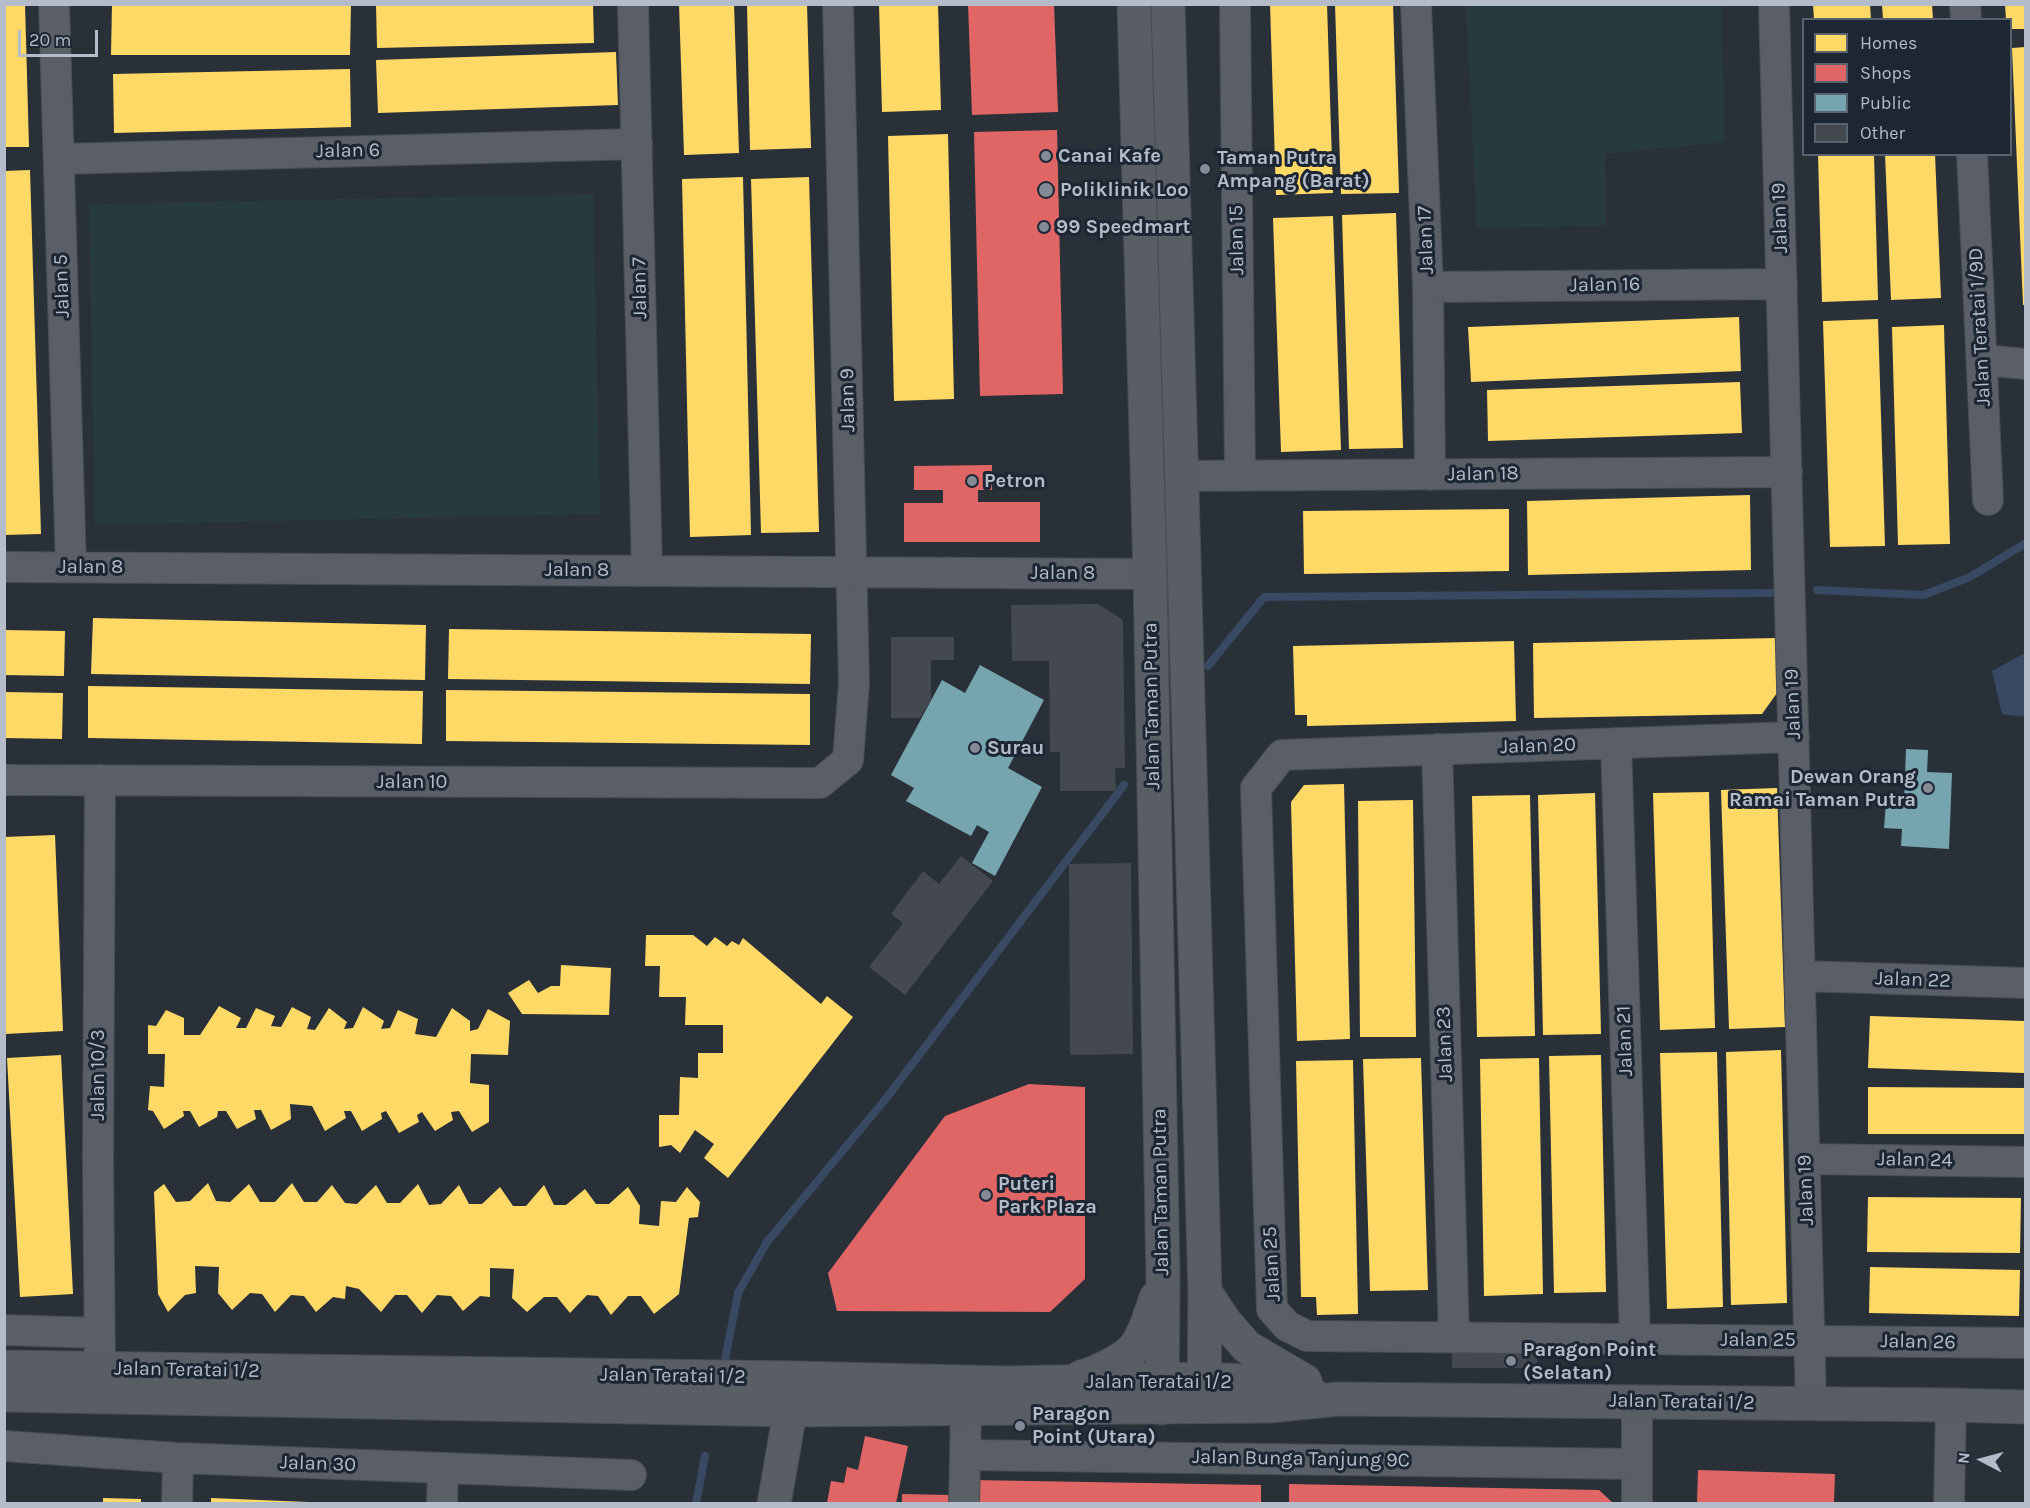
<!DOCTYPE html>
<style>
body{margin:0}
#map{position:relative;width:2030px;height:1508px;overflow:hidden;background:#2a3038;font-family:Karla,sans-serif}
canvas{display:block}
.frame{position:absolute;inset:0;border:6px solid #b4bcc9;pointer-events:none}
.legend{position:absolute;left:1802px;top:18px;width:210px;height:138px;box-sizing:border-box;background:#1d2633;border:2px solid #59626f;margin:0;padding:8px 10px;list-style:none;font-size:18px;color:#b4bcc9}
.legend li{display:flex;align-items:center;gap:12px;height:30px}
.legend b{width:30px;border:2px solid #59626f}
.north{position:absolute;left:1952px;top:1430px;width:60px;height:60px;-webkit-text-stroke:4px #1d2633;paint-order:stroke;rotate:276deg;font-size:16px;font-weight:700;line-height:24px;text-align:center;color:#b4bcc9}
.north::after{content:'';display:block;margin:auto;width:21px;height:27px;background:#b4bcc9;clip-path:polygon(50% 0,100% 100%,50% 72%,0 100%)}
.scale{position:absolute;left:18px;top:30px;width:80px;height:27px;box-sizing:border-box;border:3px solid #b4bcc9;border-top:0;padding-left:8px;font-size:18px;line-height:21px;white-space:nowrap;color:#b4bcc9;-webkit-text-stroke:4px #1d2633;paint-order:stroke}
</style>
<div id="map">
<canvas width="2030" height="1508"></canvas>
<div class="frame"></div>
<ul class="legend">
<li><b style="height:16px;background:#ffd966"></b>Homes</li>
<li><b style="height:16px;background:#e06666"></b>Shops</li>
<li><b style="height:16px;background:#76a5af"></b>Public</li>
<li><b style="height:16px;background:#444950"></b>Other</li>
</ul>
<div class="north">N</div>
<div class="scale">20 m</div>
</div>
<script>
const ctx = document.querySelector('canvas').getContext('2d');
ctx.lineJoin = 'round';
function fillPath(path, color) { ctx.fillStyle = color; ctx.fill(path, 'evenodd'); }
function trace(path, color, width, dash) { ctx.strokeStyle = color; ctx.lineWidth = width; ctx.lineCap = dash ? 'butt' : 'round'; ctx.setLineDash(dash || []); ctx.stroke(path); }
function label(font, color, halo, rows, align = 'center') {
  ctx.font = font + ' Karla,sans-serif'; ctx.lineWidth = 6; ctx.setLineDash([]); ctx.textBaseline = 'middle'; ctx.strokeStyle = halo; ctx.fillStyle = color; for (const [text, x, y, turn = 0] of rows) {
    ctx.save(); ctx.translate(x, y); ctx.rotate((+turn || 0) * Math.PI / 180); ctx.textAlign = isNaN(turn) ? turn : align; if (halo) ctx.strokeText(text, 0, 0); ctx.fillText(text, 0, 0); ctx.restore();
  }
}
fillPath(new Path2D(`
 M 1466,5 L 1721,5 L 1725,142 L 1605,154 L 1606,226 L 1477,228 Z
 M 593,194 L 600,514 L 95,525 L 89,204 Z`), '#273a3e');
fillPath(new Path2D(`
 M 2025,653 L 2025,717 L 2002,714 L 1992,671 Z`), '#384963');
fillPath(new Path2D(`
 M 4,4 L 25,4 L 29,147 L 4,147 Z
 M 112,4 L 351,4 L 350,55 L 111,55 Z
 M 376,4 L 593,4 L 594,43 L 377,48 Z
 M 679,4 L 734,4 L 739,153 L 684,155 Z
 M 747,4 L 807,4 L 811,148 L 750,150 Z
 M 879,4 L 938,4 L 941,110 L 882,112 Z
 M 1270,4 L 1327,4 L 1333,193 L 1276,195 Z
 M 1335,4 L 1393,4 L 1399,193 L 1341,194 Z
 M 1813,4 L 1870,4 L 1871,20 L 1814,20 Z
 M 1882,4 L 1932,4 L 1933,20 L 1883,20 Z
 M 2005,4 L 2025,4 L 2025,29 L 2010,29 L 2010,20 L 2006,20 Z
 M 2025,47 L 2025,305 L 2023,305 L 2012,48 Z
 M 616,52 L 618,105 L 378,113 L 376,60 Z
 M 350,69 L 351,127 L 114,133 L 113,74 Z
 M 948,134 L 954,399 L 894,401 L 888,136 Z
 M 1818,154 L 1874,154 L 1878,300 L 1822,302 Z
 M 1885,154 L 1935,154 L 1941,298 L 1891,300 Z
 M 30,170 L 41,534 L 4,535 L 4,171 Z
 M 743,177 L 751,535 L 690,537 L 682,179 Z
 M 809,177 L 819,532 L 761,533 L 751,179 Z
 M 1396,213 L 1403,448 L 1349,449 L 1342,215 Z
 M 1333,216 L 1341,450 L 1281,452 L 1273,218 Z
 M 1739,317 L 1741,371 L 1471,382 L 1468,327 Z
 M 1878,319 L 1885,546 L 1830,547 L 1823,321 Z
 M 1944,325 L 1950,544 L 1898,545 L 1892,327 Z
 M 1740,382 L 1742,433 L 1488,441 L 1487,390 Z
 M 1750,495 L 1751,570 L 1528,575 L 1527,501 Z
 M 1509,509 L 1509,571 L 1304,574 L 1303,511 Z
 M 93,618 L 426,625 L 425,680 L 91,674 Z
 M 449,629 L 811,634 L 810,684 L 448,679 Z
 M 4,630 L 65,631 L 64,676 L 4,675 Z
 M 1776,638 L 1777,693 L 1762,714 L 1534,718 L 1533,643 Z
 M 1514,641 L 1516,721 L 1307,726 L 1307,715 L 1295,715 L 1293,646 Z
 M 88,686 L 423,691 L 422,744 L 88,738 Z
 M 446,690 L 810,694 L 810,745 L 446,741 Z
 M 4,692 L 63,693 L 62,739 L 4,738 Z
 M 1344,784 L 1350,1039 L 1297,1041 L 1291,802 L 1304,785 Z
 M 1777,788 L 1785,1027 L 1729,1029 L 1721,790 Z
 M 1709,792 L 1715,1028 L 1660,1030 L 1653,793 Z
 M 1595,793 L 1601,1034 L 1543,1035 L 1538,795 Z
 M 1530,795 L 1535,1036 L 1477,1037 L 1472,796 Z
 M 1413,800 L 1416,1037 L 1360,1037 L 1358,801 Z
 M 55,835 L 63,1031 L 5,1034 L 4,837 Z
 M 646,935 L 693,935 L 707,946 L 715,937 L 727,946 L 732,941 L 739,945 L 743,938 L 821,1004 L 827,996 L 853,1017 L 728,1178 L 704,1158 L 714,1144 L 695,1130 L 680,1153 L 671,1145 L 659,1147 L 659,1115 L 679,1115 L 680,1077 L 698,1078 L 698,1053 L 723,1053 L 723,1025 L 685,1025 L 686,997 L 659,997 L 660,966 L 645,966 Z
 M 561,965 L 611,968 L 609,1015 L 522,1014 L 508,993 L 529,980 L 538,993 L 551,986 L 560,986 Z
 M 219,1006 L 241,1018 L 236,1028 L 246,1028 L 256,1008 L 275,1016 L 271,1026 L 281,1027 L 292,1007 L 311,1017 L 307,1029 L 315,1030 L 329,1008 L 347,1022 L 344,1029 L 353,1028 L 363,1007 L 384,1021 L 381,1029 L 390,1028 L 398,1010 L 418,1019 L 415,1034 L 436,1037 L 452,1008 L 470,1021 L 470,1031 L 478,1029 L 488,1009 L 510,1021 L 508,1055 L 471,1054 L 470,1083 L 489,1085 L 489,1122 L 472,1132 L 459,1111 L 451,1112 L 453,1120 L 435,1131 L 422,1112 L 417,1115 L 419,1122 L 399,1133 L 386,1111 L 381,1113 L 382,1119 L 362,1131 L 351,1111 L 344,1111 L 346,1118 L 325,1131 L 312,1106 L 290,1104 L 291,1119 L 271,1130 L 261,1110 L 254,1110 L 256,1119 L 237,1129 L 226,1111 L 218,1111 L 217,1117 L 199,1127 L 190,1111 L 183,1111 L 184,1116 L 164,1129 L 153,1111 L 148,1110 L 150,1086 L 164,1087 L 165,1054 L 148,1054 L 148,1025 L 156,1026 L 166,1010 L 184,1018 L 184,1035 L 200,1035 Z
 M 1870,1016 L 2025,1021 L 2025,1073 L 1868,1068 Z
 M 1781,1050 L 1787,1303 L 1731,1305 L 1726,1052 Z
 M 1717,1052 L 1723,1307 L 1667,1309 L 1660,1053 Z
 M 61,1055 L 73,1294 L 20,1297 L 7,1058 Z
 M 1601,1055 L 1606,1292 L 1554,1293 L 1549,1056 Z
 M 1421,1058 L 1428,1290 L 1370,1291 L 1363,1059 Z
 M 1539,1058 L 1543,1294 L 1484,1296 L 1480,1059 Z
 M 1353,1060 L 1358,1314 L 1317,1315 L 1316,1297 L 1301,1297 L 1296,1061 Z
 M 1868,1087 L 2025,1088 L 2025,1134 L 1868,1134 Z
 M 208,1183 L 216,1201 L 230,1202 L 249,1184 L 260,1202 L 275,1202 L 292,1183 L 304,1202 L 317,1202 L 332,1185 L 345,1203 L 357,1204 L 376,1185 L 387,1203 L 400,1203 L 418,1184 L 429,1205 L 441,1204 L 459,1185 L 469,1204 L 482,1204 L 500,1187 L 513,1206 L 526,1206 L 544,1185 L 554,1205 L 566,1205 L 585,1189 L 596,1204 L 609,1204 L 628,1187 L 640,1206 L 639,1224 L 659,1226 L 661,1201 L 676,1202 L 687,1187 L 700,1202 L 698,1217 L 689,1218 L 679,1294 L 654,1314 L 641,1296 L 628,1296 L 611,1315 L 598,1296 L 587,1295 L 570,1313 L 557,1297 L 544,1297 L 527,1312 L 512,1298 L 514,1269 L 490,1268 L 490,1297 L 480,1296 L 463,1311 L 451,1296 L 437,1295 L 422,1313 L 407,1295 L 395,1295 L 381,1312 L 359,1289 L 346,1286 L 345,1299 L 333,1297 L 316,1312 L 304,1296 L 291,1295 L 275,1312 L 262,1294 L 250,1293 L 232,1310 L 218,1293 L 219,1267 L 195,1266 L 196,1293 L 185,1295 L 168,1312 L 158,1294 L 154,1192 L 164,1184 L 176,1202 L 190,1201 Z
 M 1868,1197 L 2021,1198 L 2020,1253 L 1867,1252 Z
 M 1870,1267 L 2020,1270 L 2019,1316 L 1869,1313 Z
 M 103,1498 L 141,1499 L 141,1503 L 103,1503 Z
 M 211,1498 L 308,1502 L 308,1503 L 211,1503 Z`), '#ffd966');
fillPath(new Path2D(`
 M 968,4 L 1054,4 L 1058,112 L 972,115 Z
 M 1057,130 L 1063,394 L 980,396 L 974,132 Z
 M 992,465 L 992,490 L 978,490 L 978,502 L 1040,502 L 1040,542 L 904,542 L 904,503 L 943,503 L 943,490 L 914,490 L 914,466 Z
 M 1029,1084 L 1085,1087 L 1085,1279 L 1050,1312 L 837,1311 L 828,1273 L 945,1116 Z
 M 865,1436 L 908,1446 L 896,1503 L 827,1503 L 831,1481 L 844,1483 L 847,1467 L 858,1470 Z
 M 1698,1470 L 1835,1474 L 1834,1503 L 1697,1503 Z
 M 972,1480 L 1261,1485 L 1261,1503 L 972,1503 Z
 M 1289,1484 L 1599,1490 L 1613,1503 L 1289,1503 Z
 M 902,1494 L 950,1495 L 949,1503 L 902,1503 Z`), '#e06666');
fillPath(new Path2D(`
 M 980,665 L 1044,700 L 1008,768 L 1042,787 L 995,876 L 972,863 L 989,832 L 977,825 L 971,836 L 906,801 L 914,788 L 891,775 L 942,680 L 965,693 Z
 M 1906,749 L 1928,750 L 1927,772 L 1952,773 L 1949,849 L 1901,846 L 1902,829 L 1884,828 L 1886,802 L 1904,803 Z`), '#76a5af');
trace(new Path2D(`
 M 1817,590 L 1924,595 L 1970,577 L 2026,543
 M 1208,666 L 1264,597 L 1771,593
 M 723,1370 L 738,1293 L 767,1242 L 888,1096 L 1124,785
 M 696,1504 L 705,1456`), '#384963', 8);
fillPath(new Path2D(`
 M 1098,604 L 1123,620 L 1125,768 L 1115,768 L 1116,791 L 1060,791 L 1060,752 L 1050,752 L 1049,661 L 1012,661 L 1011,605 Z
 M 891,637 L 954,637 L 954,660 L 931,660 L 931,700 L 920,718 L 891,718 Z
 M 961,856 L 993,881 L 905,995 L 869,967 L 903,923 L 891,914 L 923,871 L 939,884 Z
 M 1131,863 L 1133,1054 L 1070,1055 L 1069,864 Z
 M 1452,1352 L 1537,1352 L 1537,1368 L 1452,1368 Z`), '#444950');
const street = new Path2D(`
 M 54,4 L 71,567
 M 633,4 L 647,571
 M 1235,4 L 1240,476
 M 1416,4 L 1428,287 L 1430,475
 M 1774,4 L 1811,1403
 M 1965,4 L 1966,20
 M 1972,154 L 1988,500
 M 59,159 L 637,144
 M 1428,287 L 1782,284
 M 1982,360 L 2026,364
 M 1180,476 L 1787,472
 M 4,567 L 1150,574
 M 1794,737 L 1282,755 L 1256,788 L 1272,1309 L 1287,1326 L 1307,1336 L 2026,1343
 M 1616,743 L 1635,1339
 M 1437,749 L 1454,1338
 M 4,780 L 820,783 L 848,760 L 854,683 L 838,4
 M 100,780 L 98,1159 L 100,1369
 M 1800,976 L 2026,983
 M 1805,1159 L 2026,1162
 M 4,1330 L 99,1333
 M 1637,1402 L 1637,1504
 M 4,1446 L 178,1458 L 631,1475
 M 965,1455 L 1637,1464
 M 177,1504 L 178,1458
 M 442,1504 L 443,1468
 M 964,1504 L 966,1410
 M 1949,1504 L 1951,1405`);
const secondary = new Path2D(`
 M 1134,4 L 1150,574 L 1163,1279 L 1162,1408
 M 1168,4 L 1205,1292 L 1204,1407
 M 1205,1292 L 1225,1322 L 1247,1347 L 1305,1381
 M 4,1367 L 796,1378 L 1005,1383 L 1204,1379 L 1265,1382 L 1311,1393
 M 1081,1377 C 1096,1373 1126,1359 1135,1347 C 1146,1333 1150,1314 1156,1298
 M 4,1395 L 791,1410 L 1269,1406 L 1339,1399 L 1951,1405 L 2026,1407
 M 774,1504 L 794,1389`);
trace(street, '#484c53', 32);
trace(secondary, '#484c53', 35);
trace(street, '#5a5e66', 30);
trace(secondary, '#595d64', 33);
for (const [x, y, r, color] of [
 [1046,156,6,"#848b96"],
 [1205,169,6,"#848b96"],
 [1046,190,8,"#848b96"],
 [1044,227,6,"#848b96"],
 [972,481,6,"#848b96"],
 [975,748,6,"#848b96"],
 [1928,788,6,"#848b96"],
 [986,1195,6,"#848b96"],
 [1511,1361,6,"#848b96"],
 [1020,1426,6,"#848b96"]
]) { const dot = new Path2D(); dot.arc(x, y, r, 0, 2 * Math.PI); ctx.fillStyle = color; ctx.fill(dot); trace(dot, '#1d2633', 2); }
label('20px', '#b4bcc9', '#1d2633', [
 ["Jalan 6",348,151,-1],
 ["Jalan 19",1780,218,-92],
 ["Jalan 15",1237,240,-91],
 ["Jalan 17",1426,240,-92],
 ["Jalan 16",1605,285,-1],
 ["Jalan 5",62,286,-92],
 ["Jalan 7",640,288,-91],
 ["Jalan Teratai 1/9D",1980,327,-93],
 ["Jalan 9",848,400,-91],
 ["Jalan 18",1483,474,-1],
 ["Jalan 8",91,567],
 ["Jalan 8",577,570],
 ["Jalan 8",1063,573],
 ["Jalan 19",1793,704,-92],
 ["Jalan Taman Putra",1152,706,-91],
 ["Jalan 20",1538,746,-2],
 ["Jalan 10",412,782],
 ["Jalan 22",1913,980,2],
 ["Jalan 21",1625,1041,-92],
 ["Jalan 23",1445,1044,-92],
 ["Jalan 10/3",98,1075,-90],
 ["Jalan 24",1915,1160,1],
 ["Jalan 19",1806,1190,-92],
 ["Jalan Taman Putra",1161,1192,-91],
 ["Jalan 25",1272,1264,-93],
 ["Jalan 25",1758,1340],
 ["Jalan 26",1918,1342,1],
 ["Jalan Teratai 1/2",187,1370,1],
 ["Jalan Teratai 1/2",673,1376,1],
 ["Jalan Teratai 1/2",1159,1382],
 ["Jalan Teratai 1/2",1682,1402,1],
 ["Jalan Bunga Tanjung 9C",1301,1459,1],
 ["Jalan 30",318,1464,2]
]);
label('bold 20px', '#b4bcc9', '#1d2633', [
 ["Canai Kafe",1058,156],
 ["Taman Putra",1217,158],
 ["Ampang (Barat)",1217,181],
 ["Poliklinik Loo",1060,190],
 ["99 Speedmart",1056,227],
 ["Petron",984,481],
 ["Surau",987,748],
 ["Dewan Orang",1916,777,"right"],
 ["Ramai Taman Putra",1916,800,"right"],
 ["Puteri",998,1184],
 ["Park Plaza",998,1207],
 ["Paragon Point",1523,1350],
 ["(Selatan)",1523,1373],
 ["Paragon",1032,1414],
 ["Point (Utara)",1032,1437]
], 'left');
</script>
